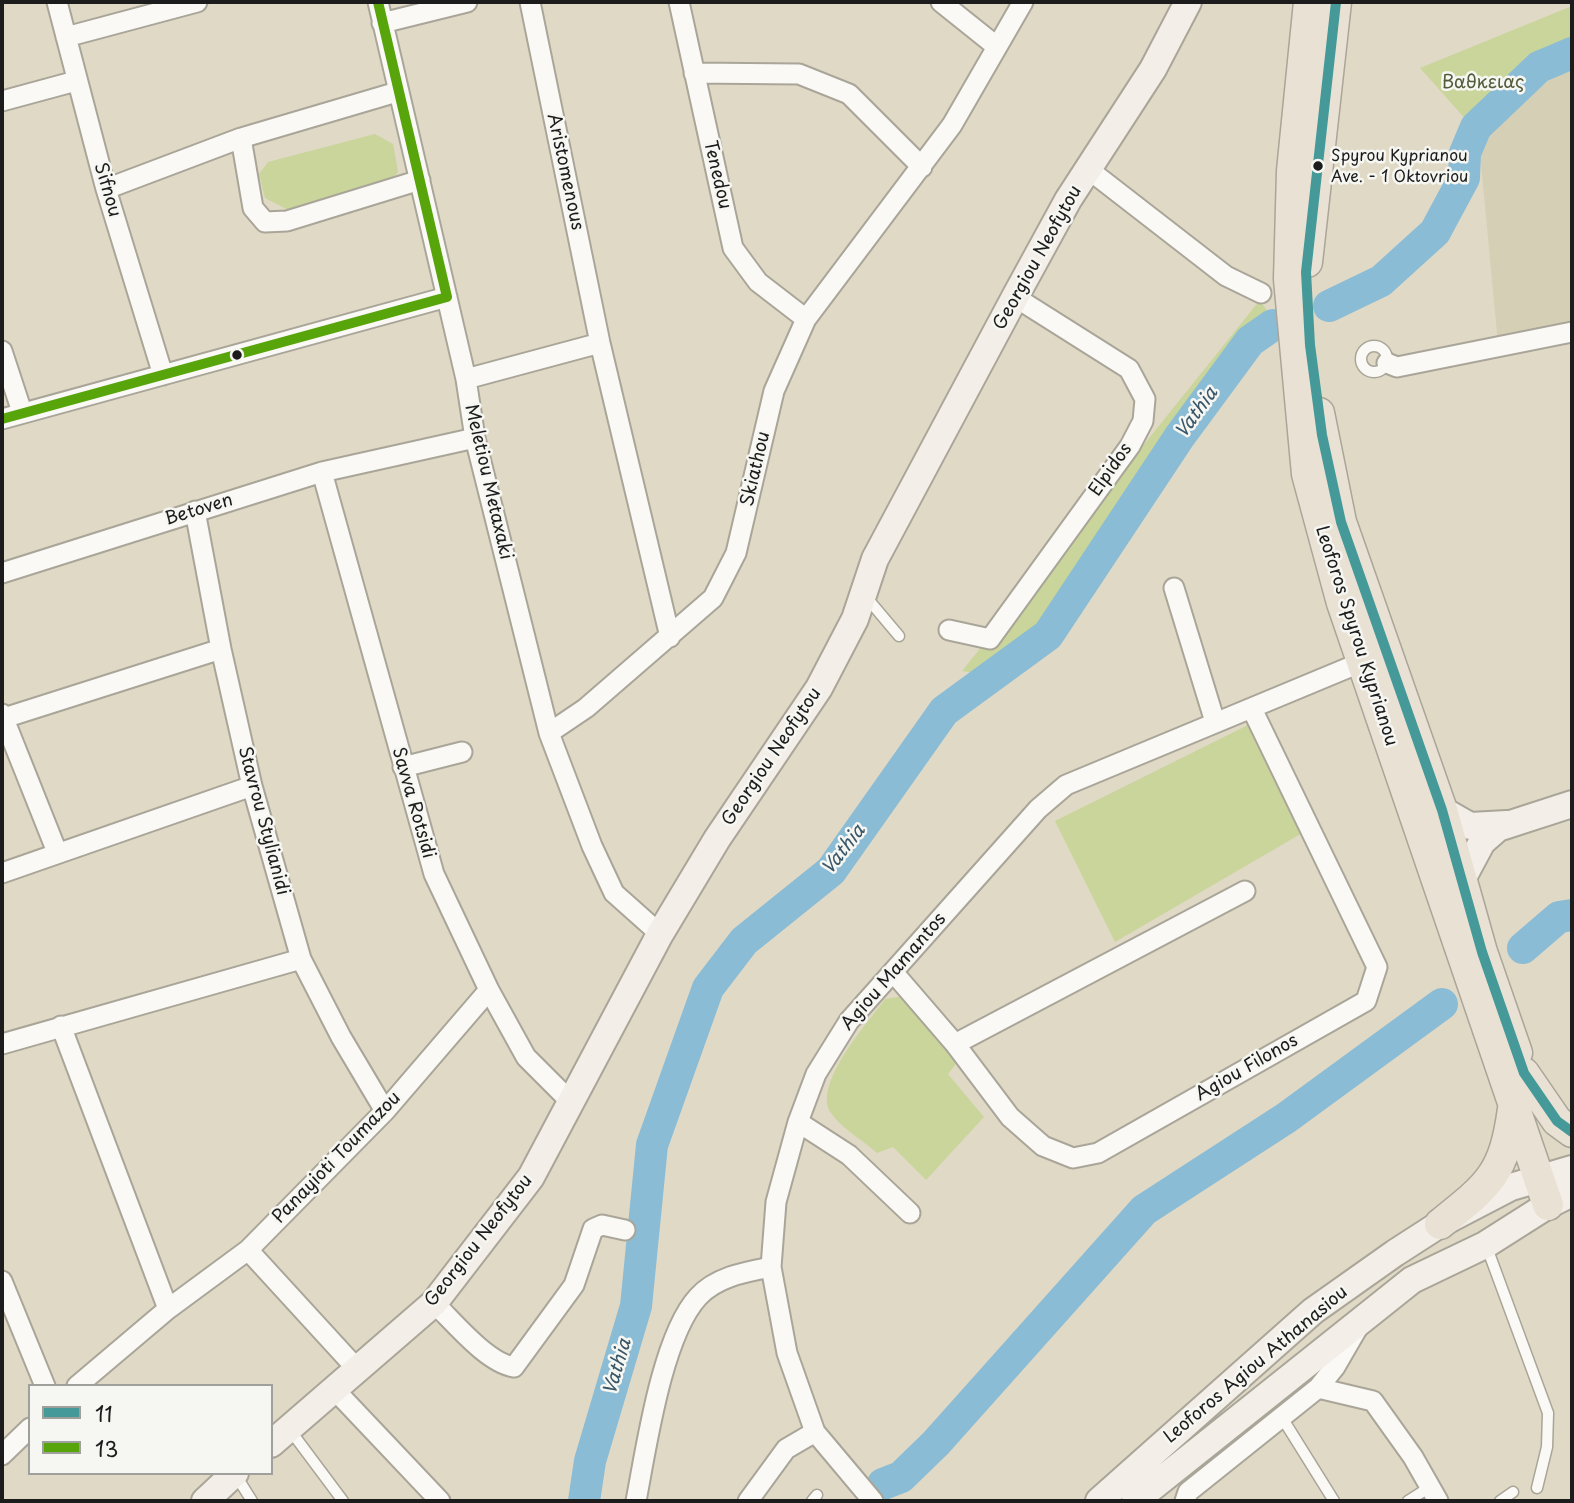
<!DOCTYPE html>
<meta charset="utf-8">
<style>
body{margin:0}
#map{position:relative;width:1574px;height:1503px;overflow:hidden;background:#e0d9c6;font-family:"Playpen Sans",sans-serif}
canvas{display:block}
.frame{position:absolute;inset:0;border:4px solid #1c1c1c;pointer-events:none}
.legend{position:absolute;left:28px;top:1384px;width:245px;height:91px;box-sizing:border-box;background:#f6f6f2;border:2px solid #9f9f9c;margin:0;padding:9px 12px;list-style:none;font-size:21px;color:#1c1c1c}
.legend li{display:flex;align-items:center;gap:14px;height:35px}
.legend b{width:35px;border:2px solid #9f9f9c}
</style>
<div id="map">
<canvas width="1574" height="1503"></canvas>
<div class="frame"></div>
<ul class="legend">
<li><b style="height:9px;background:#459999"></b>11</li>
<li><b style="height:9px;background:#58a40b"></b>13</li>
</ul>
</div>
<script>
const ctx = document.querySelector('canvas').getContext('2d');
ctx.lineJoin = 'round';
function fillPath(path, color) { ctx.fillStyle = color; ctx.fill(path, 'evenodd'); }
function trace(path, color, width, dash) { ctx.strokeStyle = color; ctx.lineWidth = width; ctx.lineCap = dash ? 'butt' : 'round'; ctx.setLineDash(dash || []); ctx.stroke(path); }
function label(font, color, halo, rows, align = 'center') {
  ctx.font = font + ' "Playpen Sans",sans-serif'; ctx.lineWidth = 5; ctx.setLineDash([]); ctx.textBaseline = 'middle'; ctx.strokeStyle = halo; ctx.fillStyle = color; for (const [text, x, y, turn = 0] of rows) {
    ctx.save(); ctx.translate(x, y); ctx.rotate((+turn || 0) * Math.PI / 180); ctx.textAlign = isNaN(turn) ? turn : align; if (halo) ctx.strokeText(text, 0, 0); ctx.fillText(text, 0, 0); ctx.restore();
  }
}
fillPath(new Path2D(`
 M 1572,71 L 1572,325 L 1498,344 L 1478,133 L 1559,73 Z`), '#d5d0b5');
fillPath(new Path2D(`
 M 1572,6 L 1572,69 L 1562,70 L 1478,133 L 1420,68 Z
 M 375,134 L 393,144 L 398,172 L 387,187 L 292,212 L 265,198 L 259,174 L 268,162 Z
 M 1260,300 L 1269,314 L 1044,627 L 983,674 L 962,671 Z
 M 1248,725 L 1304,832 L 1115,942 L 1055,821 Z
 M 898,997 L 907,999 L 958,1061 L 948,1074 L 984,1117 L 926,1180 L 893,1147 L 877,1153 C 864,1141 841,1128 831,1113 C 812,1084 868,1023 885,999 Z`), '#c9d59a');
trace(new Path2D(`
 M 1329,306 L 1381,281 L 1435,232 L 1464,178 L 1465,153 L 1476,127 L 1539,67 L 1572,53
 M 1523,948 L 1559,917 L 1572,915
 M 883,1484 L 901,1477 L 936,1443 L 1144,1210 L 1286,1118 L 1442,1004
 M 584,1501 L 590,1461 L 636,1306 L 652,1145 L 708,988 L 744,941 L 831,871 L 944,711 L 1048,635 L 1180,436 L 1250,341 L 1273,325`), '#8abcd6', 32);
const lane = new Path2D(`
 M1361 359a13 13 0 1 1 26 0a13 13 0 1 1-26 0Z
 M 867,598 L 899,636
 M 1486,1245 L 1548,1413 L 1547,1447 L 1537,1488
 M 1281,1416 L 1334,1501
 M 290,1430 L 343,1501
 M 235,1474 L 252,1501
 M 812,1501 L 817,1495
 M 1408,1501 L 1430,1487
 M 1500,1501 L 1513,1492`);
const street = new Path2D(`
 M 57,2 L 106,189 L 163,375
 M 378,2 L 466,379 L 475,438 L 549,733 L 592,846 L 614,893 L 660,934
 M 530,2 L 600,343 L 670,637
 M 679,2 L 733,248 L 758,282 L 806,319
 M 941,2 L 996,46
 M 382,23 L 467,2
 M 66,37 L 197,2
 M 694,73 L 799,74 L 849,94 L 922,167
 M 2,101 L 76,81
 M 241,138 L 253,208 L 265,222 L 287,221 L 420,180
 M 1088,169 L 1226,276 L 1261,293
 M 106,189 L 241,138 L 397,92
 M 2,351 L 22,412
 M 1387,363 L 1397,367 L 1572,332
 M 466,379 L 600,343
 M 2,419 L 447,297
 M 322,472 L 434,874 L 489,990 L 526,1057 L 572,1103
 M 195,511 L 221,649 L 252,786 L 301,959 L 341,1037 L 385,1111
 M 2,573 L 322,472 L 475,438
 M 1174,588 L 1215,722
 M 949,630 L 990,639 L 1130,446 L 1143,421 L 1145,399 L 1129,369 L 1015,297
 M 2,714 L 57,852
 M 4,718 L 221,649
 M 549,733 L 586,708 L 713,598 L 736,553 L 774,391 L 806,319 L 952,125 L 1023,2
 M 403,767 L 462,752
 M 2,873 L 252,786
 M 893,972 L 955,1044 L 1010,1117 L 1043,1146 L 1073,1158 L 1098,1153 L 1366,1001 L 1377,967 L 1252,709
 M 61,1026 L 168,1309
 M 2,1044 L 301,959
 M 955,1044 L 1245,891
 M 798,1122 L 849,1155 L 910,1213
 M 248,1250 L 357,1369
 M 2,1281 L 45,1386
 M 434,1303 C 454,1322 487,1363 514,1367 L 574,1285 L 593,1229 L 602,1225 L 625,1230
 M 77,1386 L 168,1309 L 248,1250 L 385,1111 L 489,990
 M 333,1388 L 440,1501
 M 1318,1388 L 1373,1401 L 1413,1457 L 1438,1501
 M 2,1455 L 30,1428
 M 636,1501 C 646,1449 662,1336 698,1297 C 716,1277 745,1272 771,1267
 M 748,1501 L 786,1449 L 815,1432
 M 873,1501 L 815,1432 L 787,1353 L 771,1267 L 776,1202 L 798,1122 L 816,1074 L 849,1021 L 1038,809 L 1066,785 L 1362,662
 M 1185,1501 L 1188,1492 L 1318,1388 L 1335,1367 L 1357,1329`);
const secondary = new Path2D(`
 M 1442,810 L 1470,826 L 1507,824
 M 1460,883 L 1482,842 L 1498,828 L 1572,804
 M 271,1444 L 434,1303 L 531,1177 L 660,934 L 717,839 L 819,688 L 855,619 L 875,559 L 1015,297 L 1068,200 L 1153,69 L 1188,2
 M 205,1501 L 235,1473
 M 1099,1501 L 1313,1311 L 1395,1253 L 1440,1224 L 1511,1187 L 1572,1169
 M 1135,1501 L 1412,1280 L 1485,1245 L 1548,1205 L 1572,1193`);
const primary = new Path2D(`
 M 1309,2 L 1292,171 L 1289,279 L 1307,474 L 1342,603 L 1548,1205
 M 1307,262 L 1336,2
 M 1319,413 L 1341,522 L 1442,810 L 1482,952 L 1517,1053
 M 1524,1073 L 1557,1121 L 1572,1132
 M 1440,1224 C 1490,1184 1504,1174 1513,1109`);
trace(lane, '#a9a598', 13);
trace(street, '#a9a598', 23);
trace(secondary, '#a9a598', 30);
trace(primary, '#a9a598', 33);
trace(lane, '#faf9f6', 10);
trace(street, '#faf9f6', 19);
trace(secondary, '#f3efe8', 26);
trace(primary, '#e8e1d4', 30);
trace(new Path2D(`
 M 1336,2 L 1306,272 L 1310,345 L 1322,435 L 1341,522 L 1442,810 L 1482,952 L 1524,1073 L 1557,1121 L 1572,1132`), '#459999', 10);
trace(new Path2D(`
 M 2,419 L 447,297 L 378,2`), '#58a40b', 10);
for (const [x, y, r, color] of [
 [1318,166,6,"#1c1c1c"],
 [237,355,6,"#1c1c1c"]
]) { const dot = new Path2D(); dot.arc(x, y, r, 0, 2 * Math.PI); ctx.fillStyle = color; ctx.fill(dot); trace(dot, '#f6f6f2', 2.5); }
label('16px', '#1c1c1c', '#f6f6f2', [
 ["Spyrou Kyprianou",1331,157],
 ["Ave. - 1 Oktovriou",1331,178]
], 'left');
label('18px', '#525b3c', '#f6f6f2', [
 ["Βαθκειας",1483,83]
]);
label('18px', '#1c1c1c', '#f6f6f2', [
 ["Aristomenous",565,172,78],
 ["Tenedou",717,175,77],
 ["Sifnou",107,190,74],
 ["Georgiou Neofytou",1038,258,-61],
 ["Skiathou",756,469,-77],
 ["Elpidos",1111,470,-55],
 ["Meletiou Metaxaki",488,482,77],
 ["Betoven",199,510,-17],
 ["Leoforos Spyrou Kyprianou",1356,636,72],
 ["Georgiou Neofytou",772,757,-56],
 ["Savva Rotsidi",413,803,74],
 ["Stavrou Stylianidi",263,821,75],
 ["Agiou Mamantos",894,972,-49],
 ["Agiou Filonos",1247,1068,-30],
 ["Panayioti Toumazou",337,1158,-46],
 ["Georgiou Neofytou",479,1241,-52],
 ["Leoforos Agiou Athanasiou",1256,1365,-40]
]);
label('italic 19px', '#395769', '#f6f6f2', [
 ["Vathia",1197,413,-54],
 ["Vathia",844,850,-52],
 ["Vathia",618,1367,-74]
]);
</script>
